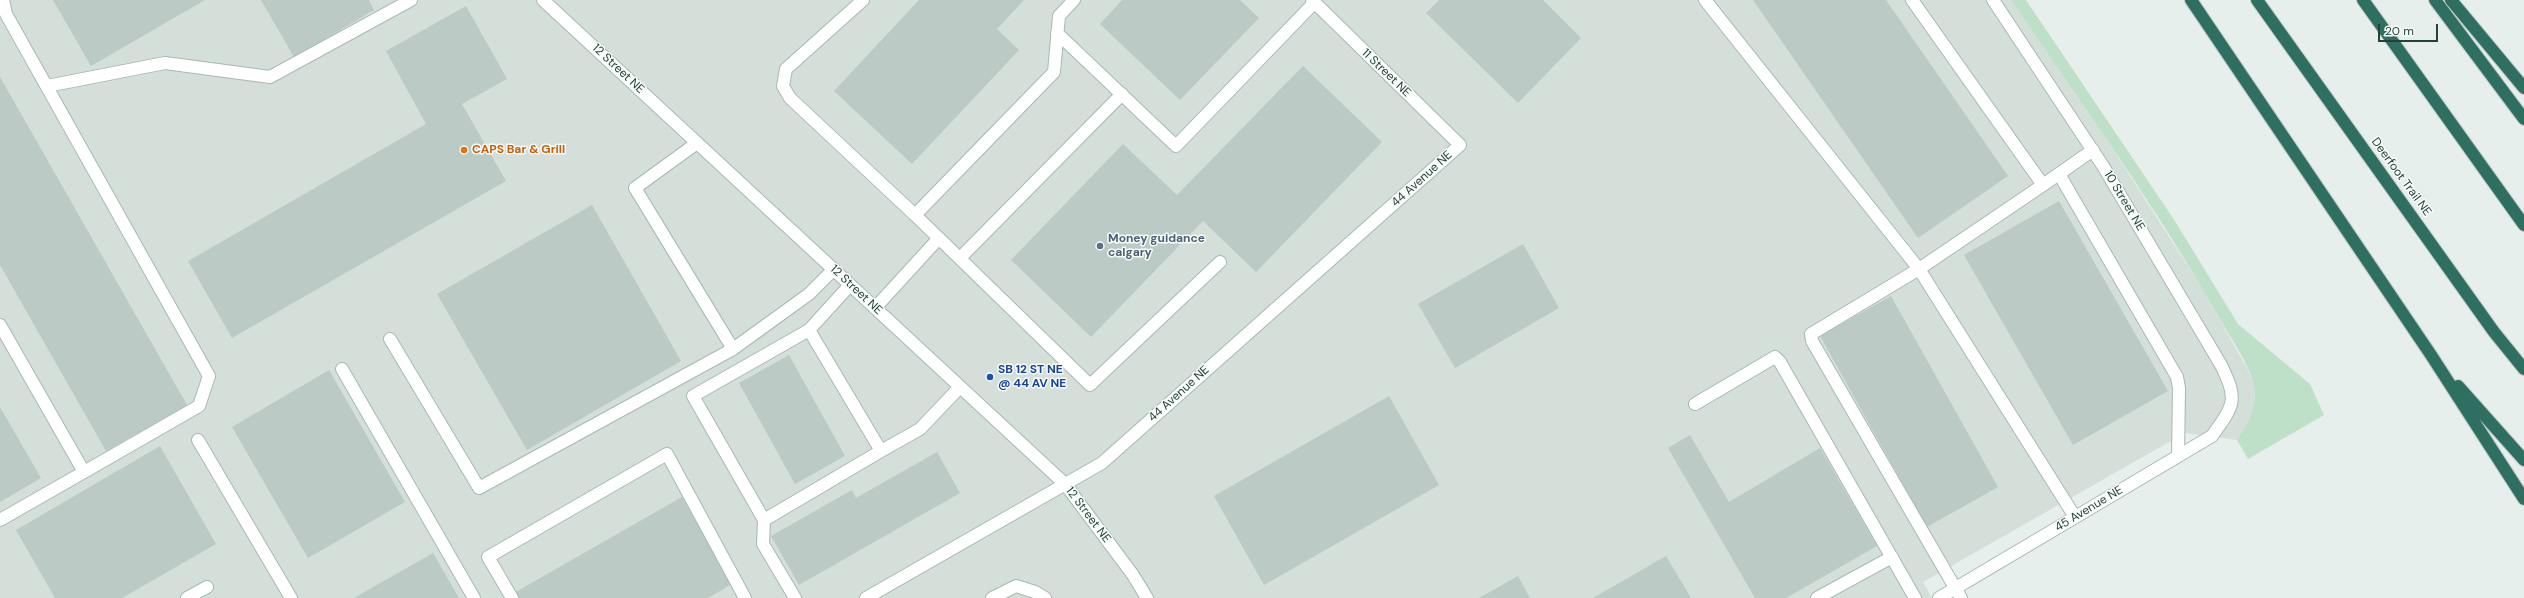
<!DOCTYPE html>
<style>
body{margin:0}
#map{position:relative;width:2524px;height:598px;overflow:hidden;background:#e6efeb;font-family:"DM Sans",sans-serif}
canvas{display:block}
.scale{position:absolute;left:2378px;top:24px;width:60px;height:18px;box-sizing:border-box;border:2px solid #24423a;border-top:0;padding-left:5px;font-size:12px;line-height:14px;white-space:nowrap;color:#24423a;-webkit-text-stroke:3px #f7fbf9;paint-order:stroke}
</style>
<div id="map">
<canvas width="2524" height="598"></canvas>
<div class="scale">20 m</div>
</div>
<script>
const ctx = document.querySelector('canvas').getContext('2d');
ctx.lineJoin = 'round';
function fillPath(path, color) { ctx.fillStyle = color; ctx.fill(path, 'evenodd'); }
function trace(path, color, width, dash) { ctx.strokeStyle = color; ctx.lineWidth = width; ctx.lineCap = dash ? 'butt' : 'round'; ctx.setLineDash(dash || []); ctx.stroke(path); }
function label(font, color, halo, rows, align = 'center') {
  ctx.font = font + ' "DM Sans",sans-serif'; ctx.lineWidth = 3; ctx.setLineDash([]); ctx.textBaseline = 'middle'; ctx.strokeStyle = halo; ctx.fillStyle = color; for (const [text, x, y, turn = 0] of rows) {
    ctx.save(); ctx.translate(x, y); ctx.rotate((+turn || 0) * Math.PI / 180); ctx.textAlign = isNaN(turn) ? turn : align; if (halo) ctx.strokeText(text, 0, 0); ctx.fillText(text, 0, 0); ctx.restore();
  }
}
fillPath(new Path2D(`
 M 0,0 L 2011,0 L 2107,140 L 2202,288 L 2248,370 L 2254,386 L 2254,406 L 2247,424 L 2237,440 L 2185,433 L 1923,582 L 1932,598 L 0,598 Z`), '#d4dfda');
fillPath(new Path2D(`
 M 2011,0 L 2026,0 L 2173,218 L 2238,324 L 2310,384 L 2324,415 L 2248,459 L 2237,440 C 2248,423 2257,408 2254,387 C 2249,362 2229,336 2217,314 C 2155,205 2081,103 2011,0 Z`), '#bfe0c8');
fillPath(new Path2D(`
 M 53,0 L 205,0 L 91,66 Z
 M 261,0 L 369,0 L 374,10 L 294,57 Z
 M 919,0 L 1024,0 L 997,29 L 1019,50 L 912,164 L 834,91 Z
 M 1122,0 L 1240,0 L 1259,18 L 1180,100 L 1100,24 Z
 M 1439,0 L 1543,0 L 1581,38 L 1518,103 L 1426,13 Z
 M 1753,0 L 1886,0 L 2008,176 L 1918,238 Z
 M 466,6 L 507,79 L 462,104 L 506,181 L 232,338 L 188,261 L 426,124 L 386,51 Z
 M 1303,66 L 1382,142 L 1256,272 L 1203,221 L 1091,337 L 1011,260 L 1123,144 L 1177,195 Z
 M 0,77 L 187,405 L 106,451 L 0,265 Z
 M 2059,201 L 2168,391 L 2073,445 L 1964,255 Z
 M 592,205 L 681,361 L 527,450 L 437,294 Z
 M 1523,244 L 1559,308 L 1455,368 L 1418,304 Z
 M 1891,296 L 1998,487 L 1927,527 L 1820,336 Z
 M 789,355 L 845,456 L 795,484 L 739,383 Z
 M 329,370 L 405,502 L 308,558 L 232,427 Z
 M 1389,396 L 1439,485 L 1264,585 L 1214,496 Z
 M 0,407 L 41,478 L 0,502 Z
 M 1690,435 L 1729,502 L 1820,448 L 1877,546 L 1786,598 L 1755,598 L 1668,448 Z
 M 160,446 L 216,544 L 122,598 L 55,598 L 16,530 Z
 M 937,452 L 960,493 L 799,585 L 771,536 L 852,490 L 856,498 Z
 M 682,497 L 732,584 L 708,598 L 517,598 L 514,593 Z
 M 433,553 L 459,598 L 354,598 Z
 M 1666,556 L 1691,598 L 1593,598 Z
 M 1518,576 L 1530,598 L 1479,598 Z`), '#bbcac4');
const minor = new Path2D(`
 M 3,0 L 6,14 L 209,376 L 199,406 L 84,472
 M 543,0 L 1065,484 L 1133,575 L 1147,598
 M 863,0 L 786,69 L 783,86 L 790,98 L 915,215
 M 1074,0 L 1059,16 L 1054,72 L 915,215 L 1090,385 L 1220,262
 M 1705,0 L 1919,269 L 2075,517
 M 1912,0 L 2043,185 L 1919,269 L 1811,334 L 1812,341 L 1961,598
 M 1057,33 L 1176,146 L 1314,3
 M 47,86 L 165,63 L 270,77 L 411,0
 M 697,143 L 635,188 L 733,349 L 809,294 L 834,269
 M 2059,174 L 2177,377 L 2179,388 L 2178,456
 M 2043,185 L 2093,150
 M 961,257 L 1122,94
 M 850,285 L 809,330 L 881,451 L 920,429 L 960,387
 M 875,308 L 939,238
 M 0,325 L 84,472 L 0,520
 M 809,330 L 693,396 L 764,520 L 881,451
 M 390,339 L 479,488 L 733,349
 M 342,369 L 474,598
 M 1695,404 L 1775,357 L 1780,362 L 1915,598
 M 198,440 L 291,598
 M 764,520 L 763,544 L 795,598
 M 187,598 L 207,587
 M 512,598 L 488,557 L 667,454 L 745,598
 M 866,598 L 1102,463 L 1460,145 L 1312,0
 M 992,598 L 1016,586 L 1035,592 L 1045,598
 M 1817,598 L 1892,557
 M 1939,598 L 2212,436 C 2235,404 2238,400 2221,365 L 2103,166 L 1993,0`);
const highway = new Path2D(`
 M 2191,0 L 2431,355 L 2524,499
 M 2257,0 L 2494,332 L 2524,369
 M 2363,0 L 2524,225
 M 2435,0 L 2524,119
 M 2451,0 L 2524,88
 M 2458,386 L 2524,460`);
trace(minor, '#a8b8b2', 14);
trace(highway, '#c2cac8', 14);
trace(minor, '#fff', 12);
trace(highway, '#2f6f62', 12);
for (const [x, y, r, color] of [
 [464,150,4,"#e8710a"],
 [1100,246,4,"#5c6f8a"],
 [990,377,4,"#1a4fb4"]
]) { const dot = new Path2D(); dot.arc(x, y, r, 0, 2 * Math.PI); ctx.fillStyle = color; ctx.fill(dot); trace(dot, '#f7fbf9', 1.5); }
label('12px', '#24423a', '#f7fbf9', [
 ["12 Street NE",618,69,43],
 ["11 Street NE",1386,73,44],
 ["Deerfoot Trail NE",2401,177,54],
 ["44 Avenue NE",1422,179,-42],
 ["10 Street NE",2124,201,59],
 ["12 Street NE",856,290,43],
 ["44 Avenue NE",1179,394,-42],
 ["45 Avenue NE",2089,509,-31],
 ["12 Street NE",1088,515,53]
]);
label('bold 12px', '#c56008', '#f7fbf9', [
 ["CAPS Bar & Grill",472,150]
], 'left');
label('bold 12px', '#4e5e75', '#f7fbf9', [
 ["Money guidance",1108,239],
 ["calgary",1108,253]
], 'left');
label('bold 12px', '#164399', '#f7fbf9', [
 ["SB 12 ST NE",998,370],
 ["@ 44 AV NE",998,384]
], 'left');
</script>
